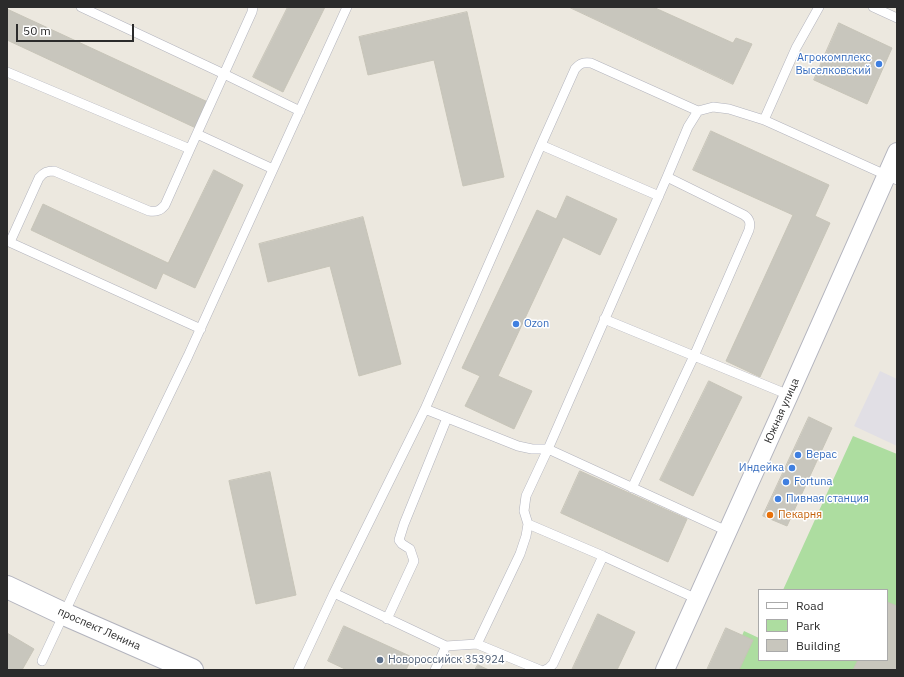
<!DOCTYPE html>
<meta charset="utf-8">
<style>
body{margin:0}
#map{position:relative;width:904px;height:677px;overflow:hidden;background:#ece8df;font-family:"IBM Plex Sans",sans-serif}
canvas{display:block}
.frame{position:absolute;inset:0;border:8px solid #2b2b2b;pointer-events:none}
.legend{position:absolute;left:758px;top:589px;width:130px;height:72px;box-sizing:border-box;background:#fff;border:1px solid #aaa;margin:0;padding:5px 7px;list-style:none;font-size:12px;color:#2b2b2b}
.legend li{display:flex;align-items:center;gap:8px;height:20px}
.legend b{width:20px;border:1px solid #aaa}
.scale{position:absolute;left:16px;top:24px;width:118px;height:18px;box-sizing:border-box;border:2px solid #2b2b2b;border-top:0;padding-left:5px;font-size:12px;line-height:14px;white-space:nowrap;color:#2b2b2b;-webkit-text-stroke:3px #fff;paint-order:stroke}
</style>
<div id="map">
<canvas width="904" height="677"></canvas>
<div class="frame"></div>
<ul class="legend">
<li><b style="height:5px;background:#fff"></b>Road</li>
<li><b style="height:11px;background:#addda0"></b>Park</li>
<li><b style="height:11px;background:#c8c6bd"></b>Building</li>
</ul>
<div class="scale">50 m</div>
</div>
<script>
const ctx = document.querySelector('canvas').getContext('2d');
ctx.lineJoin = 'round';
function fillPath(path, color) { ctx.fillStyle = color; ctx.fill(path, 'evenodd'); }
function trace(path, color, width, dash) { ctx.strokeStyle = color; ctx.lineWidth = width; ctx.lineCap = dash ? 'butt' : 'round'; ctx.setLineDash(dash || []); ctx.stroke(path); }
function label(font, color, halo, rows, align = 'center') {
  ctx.font = font + ' "IBM Plex Sans",sans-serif'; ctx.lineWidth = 3; ctx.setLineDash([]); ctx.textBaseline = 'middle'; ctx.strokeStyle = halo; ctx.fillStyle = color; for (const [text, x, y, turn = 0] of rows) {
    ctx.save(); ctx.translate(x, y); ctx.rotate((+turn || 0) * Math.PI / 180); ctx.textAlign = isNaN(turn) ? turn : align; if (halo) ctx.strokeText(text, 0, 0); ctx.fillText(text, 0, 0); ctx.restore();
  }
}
fillPath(new Path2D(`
 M 880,371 L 897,379 L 897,446 L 854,426 Z`), '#e1dfe5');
fillPath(new Path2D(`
 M 853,436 L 897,454 L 897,670 L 727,670 L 744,631 L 759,638 L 759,660 L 887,660 L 887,590 L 783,590 Z`), '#addda0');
const building = new Path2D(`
 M 288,7 L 325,7 L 283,92 L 253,77 Z
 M 569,7 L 653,7 L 733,43 L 736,38 L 752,44 L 733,84 Z
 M 7,9 L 210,103 L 198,129 L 7,40 Z
 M 467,12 L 504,177 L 463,186 L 434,60 L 368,75 L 359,37 Z
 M 839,23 L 892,48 L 867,104 L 814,80 Z
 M 711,131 L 829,185 L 815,216 L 830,223 L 760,377 L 726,361 L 793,215 L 693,170 Z
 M 214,170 L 243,185 L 195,288 L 163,273 L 156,289 L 31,230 L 43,204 L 168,263 Z
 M 567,196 L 617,219 L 600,255 L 563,237 L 498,376 L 532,391 L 514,429 L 465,406 L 480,376 L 462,368 L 537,210 L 556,219 Z
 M 363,217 L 401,364 L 359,376 L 330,266 L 268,282 L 259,244 Z
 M 709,381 L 742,397 L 693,496 L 660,480 Z
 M 809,417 L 832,428 L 787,526 L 763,516 Z
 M 580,471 L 687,519 L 668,562 L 561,513 Z
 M 270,472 L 296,595 L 256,604 L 229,481 Z
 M 887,602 L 897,606 L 897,670 L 853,670 L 858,660 L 887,660 Z
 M 598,614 L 635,632 L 617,670 L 572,670 Z
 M 344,626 L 412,657 L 406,670 L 347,670 L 328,661 Z
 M 726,628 L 753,640 L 739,670 L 707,670 Z
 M 7,633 L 34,649 L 22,670 L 7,670 Z
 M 478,665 L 489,670 L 475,670 Z`);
fillPath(building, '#c8c6bd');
trace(building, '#c7c4b8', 1);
const service = new Path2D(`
 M 81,7 L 224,74 L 300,111
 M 873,7 L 897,18
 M 7,72 L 190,149 L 252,12 L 253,7
 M 764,120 L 796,48 L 819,7
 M 197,134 L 273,169
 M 541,145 L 575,69 C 580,63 584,62 591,63 L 698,111
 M 7,241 L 201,329
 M 10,242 L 39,178 C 44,172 47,171 54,171 L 149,211 C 156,212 160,211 165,205 L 190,149
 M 604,319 L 789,395
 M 425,409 L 518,446 L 532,449 L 548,449 L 727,531
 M 632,488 L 694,356 L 749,230 C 751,223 750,219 744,215 L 667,177
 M 528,524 L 603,556 L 697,599
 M 334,593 L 425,409 L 541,145 L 659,196
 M 387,619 L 414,561 L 410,549 L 402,544 L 399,540 L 404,524 L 447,418
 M 477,644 L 520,554 L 526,536 L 528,524 L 524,511 L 526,496 L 548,449 L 667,177 L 688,127 L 698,111 L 713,107 L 729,109 L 764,120 L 897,180
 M 42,661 L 77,586 L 188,356 L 347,7
 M 298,670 L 334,593 L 446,646 L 477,644 L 540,670
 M 435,670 L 446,646
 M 545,670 L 549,668 L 553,664 L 603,556`);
const minor = new Path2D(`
 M 665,670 L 789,395 L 897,152`);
const tertiary = new Path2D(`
 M 7,587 L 64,614 L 192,670`);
trace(service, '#b2b3bd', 10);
trace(minor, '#b2b3bd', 20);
trace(tertiary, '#b2b3bd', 24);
trace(service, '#fff', 9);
trace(minor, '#fff', 18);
trace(tertiary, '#fff', 22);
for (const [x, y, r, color] of [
 [879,64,4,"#3f7fe0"],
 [516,324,4,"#3f7fe0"],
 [798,455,4,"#3f7fe0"],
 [792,468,4,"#3f7fe0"],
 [786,482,4,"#3f7fe0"],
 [778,499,4,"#3f7fe0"],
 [770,515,4,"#e8710a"],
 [380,660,4,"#5c6f8a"]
]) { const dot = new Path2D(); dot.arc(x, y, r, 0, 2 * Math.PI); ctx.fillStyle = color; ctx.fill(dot); trace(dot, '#fff', 1.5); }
label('11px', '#366cbe', '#fff', [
 ["Агрокомплекс",871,58,"right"],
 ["Выселковский",871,71,"right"],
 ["Ozon",524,324],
 ["Верас",806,455],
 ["Индейка",784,468,"right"],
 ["Fortuna",794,482],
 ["Пивная станция",786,499]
], 'left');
label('11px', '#2b2b2b', '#fff', [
 ["Южная улица",782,411,-66],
 ["проспект Ленина",99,629,24]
]);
label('11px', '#c56008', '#fff', [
 ["Пекарня",778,515]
], 'left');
label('11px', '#4e5e75', '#fff', [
 ["Новороссийск 353924",388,660]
], 'left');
</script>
